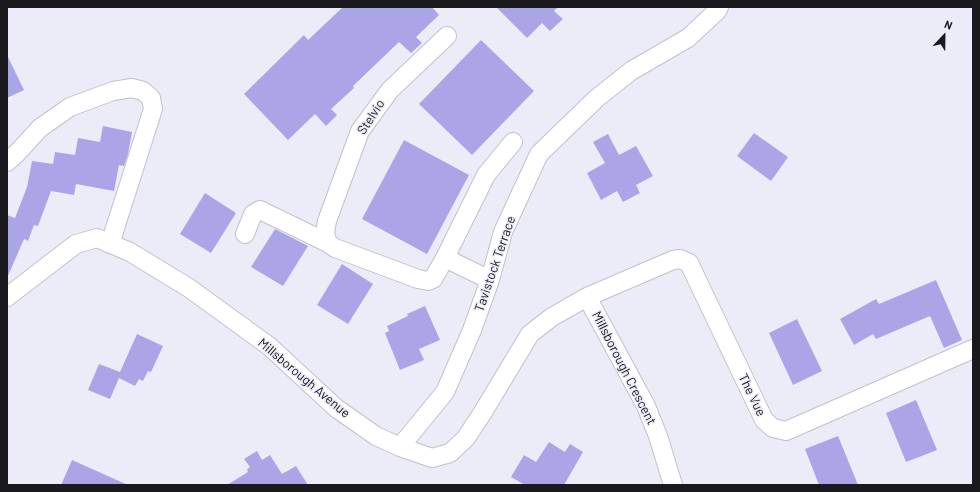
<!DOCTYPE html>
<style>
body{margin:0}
#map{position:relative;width:980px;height:492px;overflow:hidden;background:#ececf8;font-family:Barlow,sans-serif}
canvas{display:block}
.frame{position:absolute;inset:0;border:8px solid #1a1a1e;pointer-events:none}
.north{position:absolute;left:924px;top:16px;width:40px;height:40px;-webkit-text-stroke:3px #ececf8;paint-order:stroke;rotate:22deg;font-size:11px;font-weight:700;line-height:16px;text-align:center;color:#1a1a1e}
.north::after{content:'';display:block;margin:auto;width:14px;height:18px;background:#1a1a1e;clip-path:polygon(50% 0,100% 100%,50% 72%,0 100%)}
</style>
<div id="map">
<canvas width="980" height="492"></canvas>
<div class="frame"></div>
<div class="north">N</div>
</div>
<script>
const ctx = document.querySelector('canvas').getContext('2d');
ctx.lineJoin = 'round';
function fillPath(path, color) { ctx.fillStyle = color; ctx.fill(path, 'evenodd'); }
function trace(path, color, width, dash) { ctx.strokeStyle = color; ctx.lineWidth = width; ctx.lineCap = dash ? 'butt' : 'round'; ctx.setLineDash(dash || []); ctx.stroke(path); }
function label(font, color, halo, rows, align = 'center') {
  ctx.font = font + ' Barlow,sans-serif'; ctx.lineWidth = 3; ctx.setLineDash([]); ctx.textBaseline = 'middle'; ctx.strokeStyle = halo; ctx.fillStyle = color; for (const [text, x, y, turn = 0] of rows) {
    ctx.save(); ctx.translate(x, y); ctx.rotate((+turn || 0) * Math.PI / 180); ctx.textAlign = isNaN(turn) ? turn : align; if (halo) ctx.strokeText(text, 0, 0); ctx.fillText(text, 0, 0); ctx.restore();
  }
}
fillPath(new Path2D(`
 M 343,7 L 432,7 L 439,15 L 416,37 L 422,43 L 411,53 L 399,42 L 353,86 L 354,88 L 331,109 L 337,115 L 326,126 L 315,114 L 288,140 L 244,94 L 304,35 L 308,40 Z
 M 496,7 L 558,7 L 554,11 L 563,19 L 550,31 L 542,23 L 527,38 Z
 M 481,40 L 534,91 L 472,155 L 419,104 Z
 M 7,55 L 24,90 L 7,98 Z
 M 103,126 L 132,132 L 128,154 L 124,166 L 119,165 L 114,191 L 76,184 L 74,195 L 51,191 L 38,226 L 34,225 L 28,241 L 24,239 L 7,278 L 7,215 L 15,218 L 27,187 L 32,161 L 53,164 L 55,152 L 75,155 L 78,138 L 100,142 Z
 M 754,133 L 788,157 L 771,181 L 737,156 Z
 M 608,134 L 619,155 L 636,146 L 653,176 L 636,185 L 640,193 L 623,202 L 617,191 L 601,200 L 587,173 L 605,163 L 593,142 Z
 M 404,140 L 469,175 L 427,254 L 362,219 Z
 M 205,193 L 236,213 L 211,253 L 180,234 Z
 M 275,229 L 308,246 L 283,286 L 251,267 Z
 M 342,264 L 373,284 L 348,324 L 317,305 Z
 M 936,280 L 962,340 L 944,348 L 930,316 L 876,339 L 873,334 L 854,345 L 840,319 L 876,299 L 879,304 Z
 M 425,306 L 440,340 L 419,349 L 424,360 L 400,370 L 385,333 L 389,331 L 387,326 L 408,316 L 407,314 Z
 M 797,319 L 822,371 L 793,385 L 769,333 Z
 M 137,334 L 163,346 L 151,372 L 148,371 L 143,381 L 139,379 L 135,386 L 119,378 L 110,399 L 88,390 L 99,364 L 120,372 Z
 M 916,400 L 937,450 L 906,462 L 886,413 Z
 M 838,436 L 858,485 L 819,485 L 805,449 Z
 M 549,442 L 565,452 L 570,444 L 583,452 L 564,485 L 525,485 L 511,477 L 524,455 L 536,462 Z
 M 257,451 L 262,460 L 270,455 L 282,474 L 296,466 L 308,485 L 227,485 L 248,472 L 247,469 L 250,467 L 244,459 Z
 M 72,460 L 128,485 L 61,485 Z`), '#aba5e8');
const street = new Path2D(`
 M 447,36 L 390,90 L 360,131 L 327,221 L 325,234 L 328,243 L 335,248 L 418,279 L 428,281 L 433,279 L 445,258 L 490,280
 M 7,162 L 17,153 L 40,128 L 70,107 L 113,91 L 132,88 L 143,91 L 151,98 L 153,109 L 110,244
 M 245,234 L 253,214 L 260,210 L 328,243
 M 445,258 L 486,175 L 513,142
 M 7,297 L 76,244 L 97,238 L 130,252 L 189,288 L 269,346 L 336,408 L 376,436 L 400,447 L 432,458 L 450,453 L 466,438 L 483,412 L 530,334 L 552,317 L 587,297 L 673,260 L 680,259 L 689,263 L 764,420 L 773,428 L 786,431 L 973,349
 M 587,297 L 646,406 L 658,436 L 673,485
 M 400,447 L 445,392 L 472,330 L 490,280 L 503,232 L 539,154 L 597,98 L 631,71 L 688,38 L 717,11 L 719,7`);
trace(street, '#c1c1cc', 20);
trace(street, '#fff', 18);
label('13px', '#1a1a1e', '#ececf8', [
 ["Stelvio",371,117,-57],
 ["Tavistock Terrace",495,264,-71],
 ["Millsborough Crescent",624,368,63],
 ["Millsborough Avenue",304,378,40],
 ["The Vue",752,395,64]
]);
</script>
